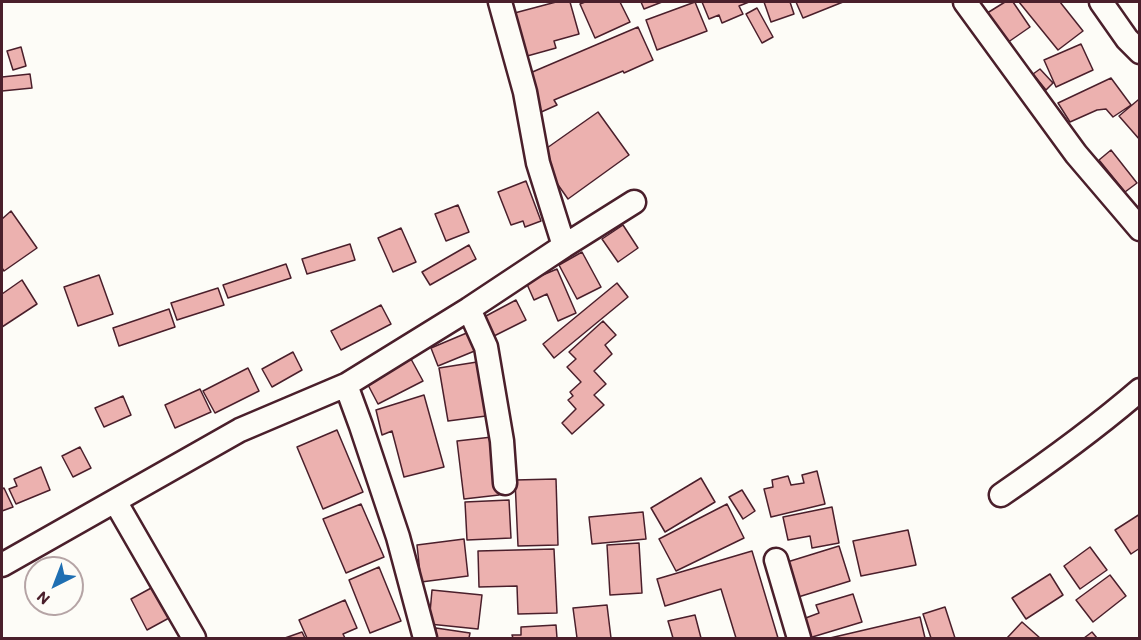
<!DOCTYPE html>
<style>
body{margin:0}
#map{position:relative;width:1141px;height:640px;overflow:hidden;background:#fdfcf7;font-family:Itim,sans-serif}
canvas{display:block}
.frame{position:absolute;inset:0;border:3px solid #4a1f2b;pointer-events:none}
.north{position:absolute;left:24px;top:556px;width:60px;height:60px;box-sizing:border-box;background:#fdfcf7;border:2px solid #b5a4a5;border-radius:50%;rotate:222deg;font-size:16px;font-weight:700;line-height:24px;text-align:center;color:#4a1f2b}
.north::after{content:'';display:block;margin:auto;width:21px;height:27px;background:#1f6fb2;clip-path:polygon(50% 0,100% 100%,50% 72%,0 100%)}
</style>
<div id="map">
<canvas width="1141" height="640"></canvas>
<div class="frame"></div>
<div class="north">N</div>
</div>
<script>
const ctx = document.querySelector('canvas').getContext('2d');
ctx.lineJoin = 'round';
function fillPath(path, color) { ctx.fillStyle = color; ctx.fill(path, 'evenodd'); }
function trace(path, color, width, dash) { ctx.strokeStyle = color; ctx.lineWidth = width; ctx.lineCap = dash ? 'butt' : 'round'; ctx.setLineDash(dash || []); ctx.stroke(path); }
const building = new Path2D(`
 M 556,2 L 570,2 L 579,34 L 554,41 L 556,48 L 520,58 L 507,15 Z
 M 585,2 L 620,2 L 630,22 L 595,38 L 580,4 Z
 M 641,2 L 662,2 L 644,9 Z
 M 695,2 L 707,31 L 657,50 L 646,20 Z
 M 702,2 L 749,2 L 739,6 L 743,14 L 722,23 L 719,15 L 709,19 Z
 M 764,2 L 790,2 L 794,14 L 771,22 Z
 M 796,2 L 843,2 L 803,18 Z
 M 1005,2 L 1013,2 L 1030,27 L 1004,45 L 984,15 Z
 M 1019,2 L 1060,2 L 1083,31 L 1058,50 Z
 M 757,8 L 773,37 L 762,43 L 746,14 Z
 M 638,27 L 653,60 L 624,73 L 623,71 L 554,100 L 557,105 L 539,113 L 523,76 Z
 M 1081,44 L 1093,70 L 1056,87 L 1044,60 Z
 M 21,47 L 26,66 L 13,70 L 7,51 Z
 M 1040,69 L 1053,83 L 1046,90 L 1033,74 Z
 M 30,74 L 32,88 L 2,91 L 2,77 Z
 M 1111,78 L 1131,105 L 1113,117 L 1106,109 L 1097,110 L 1070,122 L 1058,103 Z
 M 1138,100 L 1140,101 L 1140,140 L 1119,116 Z
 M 598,112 L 629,155 L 568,199 L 537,155 Z
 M 1111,150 L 1137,183 L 1125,192 L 1099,160 Z
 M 526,181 L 541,221 L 525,227 L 523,221 L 511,225 L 498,192 Z
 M 458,205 L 469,232 L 446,241 L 435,214 Z
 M 11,211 L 37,248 L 4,271 L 2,268 L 2,219 Z
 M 623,225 L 638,248 L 618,262 L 602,239 Z
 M 401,228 L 416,262 L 393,272 L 378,238 Z
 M 350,244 L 355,260 L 307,274 L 302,259 Z
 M 469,245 L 476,259 L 430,285 L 422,272 Z
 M 582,252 L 601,287 L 577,299 L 559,265 Z
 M 286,264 L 291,278 L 228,298 L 223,285 Z
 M 557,269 L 576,313 L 558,321 L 547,294 L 534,300 L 526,282 Z
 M 99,275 L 113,314 L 78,326 L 64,287 Z
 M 22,280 L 37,304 L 2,327 L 2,294 Z
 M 617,283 L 628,297 L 554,358 L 543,344 Z
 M 218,288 L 224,305 L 177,320 L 171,303 Z
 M 516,300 L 526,320 L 494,336 L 484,317 Z
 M 381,305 L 391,324 L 341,350 L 331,331 Z
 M 169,309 L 175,327 L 119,346 L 113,328 Z
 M 603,321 L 616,335 L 605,345 L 612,354 L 594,371 L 606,384 L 594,395 L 604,405 L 572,434 L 562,423 L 576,409 L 568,400 L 573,396 L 570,392 L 581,382 L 567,367 L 576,359 L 569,352 Z
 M 469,332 L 477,350 L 438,366 L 431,348 Z
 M 293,352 L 302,370 L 272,387 L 262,369 Z
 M 411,359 L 423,381 L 378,404 L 367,383 Z
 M 477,362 L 486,416 L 448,421 L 439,368 Z
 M 248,368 L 259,391 L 215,413 L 203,391 Z
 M 200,389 L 211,412 L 175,428 L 165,405 Z
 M 424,395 L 444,467 L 404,477 L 392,431 L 382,435 L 376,410 Z
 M 123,396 L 131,415 L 104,427 L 95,408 Z
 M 337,430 L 363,492 L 323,509 L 297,447 Z
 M 492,437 L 499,495 L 464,499 L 457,441 Z
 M 80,447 L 91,468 L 73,477 L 62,456 Z
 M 41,467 L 50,490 L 16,504 L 9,489 L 17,486 L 14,479 Z
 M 817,471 L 825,504 L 771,517 L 764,489 L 773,487 L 772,480 L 788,476 L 791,485 L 804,483 L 802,475 Z
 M 701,478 L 715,502 L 665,532 L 651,508 Z
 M 556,479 L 558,545 L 518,546 L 515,480 Z
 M 4,488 L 13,507 L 2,511 L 2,489 Z
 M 742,490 L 755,511 L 743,519 L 729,497 Z
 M 509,500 L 511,538 L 467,540 L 465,502 Z
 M 361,504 L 384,557 L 346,573 L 323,519 Z
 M 727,504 L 744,538 L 676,571 L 659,539 Z
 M 832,507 L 839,543 L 812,548 L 810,536 L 788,540 L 783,517 Z
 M 643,512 L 646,539 L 592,544 L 589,517 Z
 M 1140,514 L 1140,548 L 1131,554 L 1115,530 Z
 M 908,530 L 916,565 L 861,576 L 853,541 Z
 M 464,539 L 468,576 L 421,582 L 417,545 Z
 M 639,543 L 642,593 L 610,595 L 607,545 Z
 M 839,546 L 850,581 L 795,598 L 784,563 Z
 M 1090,547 L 1107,570 L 1080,589 L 1064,566 Z
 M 554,549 L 557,613 L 518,614 L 517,586 L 479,587 L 478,551 Z
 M 752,551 L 778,638 L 736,638 L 721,589 L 665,606 L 657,579 Z
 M 379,567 L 401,621 L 370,633 L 349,580 Z
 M 1050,574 L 1063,595 L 1026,619 L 1012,598 Z
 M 1110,575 L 1126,596 L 1093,622 L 1076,600 Z
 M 153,587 L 169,618 L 147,630 L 131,599 Z
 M 432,590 L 482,595 L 478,629 L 429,624 Z
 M 853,594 L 862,622 L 809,638 L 803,619 L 819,613 L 816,605 Z
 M 345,600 L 357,628 L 343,634 L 345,638 L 307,638 L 299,620 Z
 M 607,605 L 611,638 L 577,638 L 573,608 Z
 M 945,607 L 955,638 L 931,638 L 923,614 Z
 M 695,615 L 701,638 L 673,638 L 668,621 Z
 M 920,617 L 925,638 L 830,638 Z
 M 1022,622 L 1040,638 L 1007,638 Z
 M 556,625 L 557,638 L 513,638 L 512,635 L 521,635 L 521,627 Z
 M 436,628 L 470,633 L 469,638 L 434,638 Z
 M 302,632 L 305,638 L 285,638 Z
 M 1092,632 L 1097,638 L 1084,638 Z`);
fillPath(building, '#ecb1af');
trace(building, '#4a1f2b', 1.5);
const minor = new Path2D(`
 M 500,2 L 525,92 L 538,163 L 564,246
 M 965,2 L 1076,154 L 1140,229
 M 1101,2 L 1127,39 L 1140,52
 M 469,309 L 486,347 L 502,441 L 505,483
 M 346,385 L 361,426 L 398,537 L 425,638
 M 1001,495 C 1049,462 1096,428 1140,390
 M 115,501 L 194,638
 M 776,560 L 799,638
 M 2,565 L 240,430 L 346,385 L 469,309 L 564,246 L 634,202`);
trace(minor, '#4a1f2b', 27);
trace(minor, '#fdfcf7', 22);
</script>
